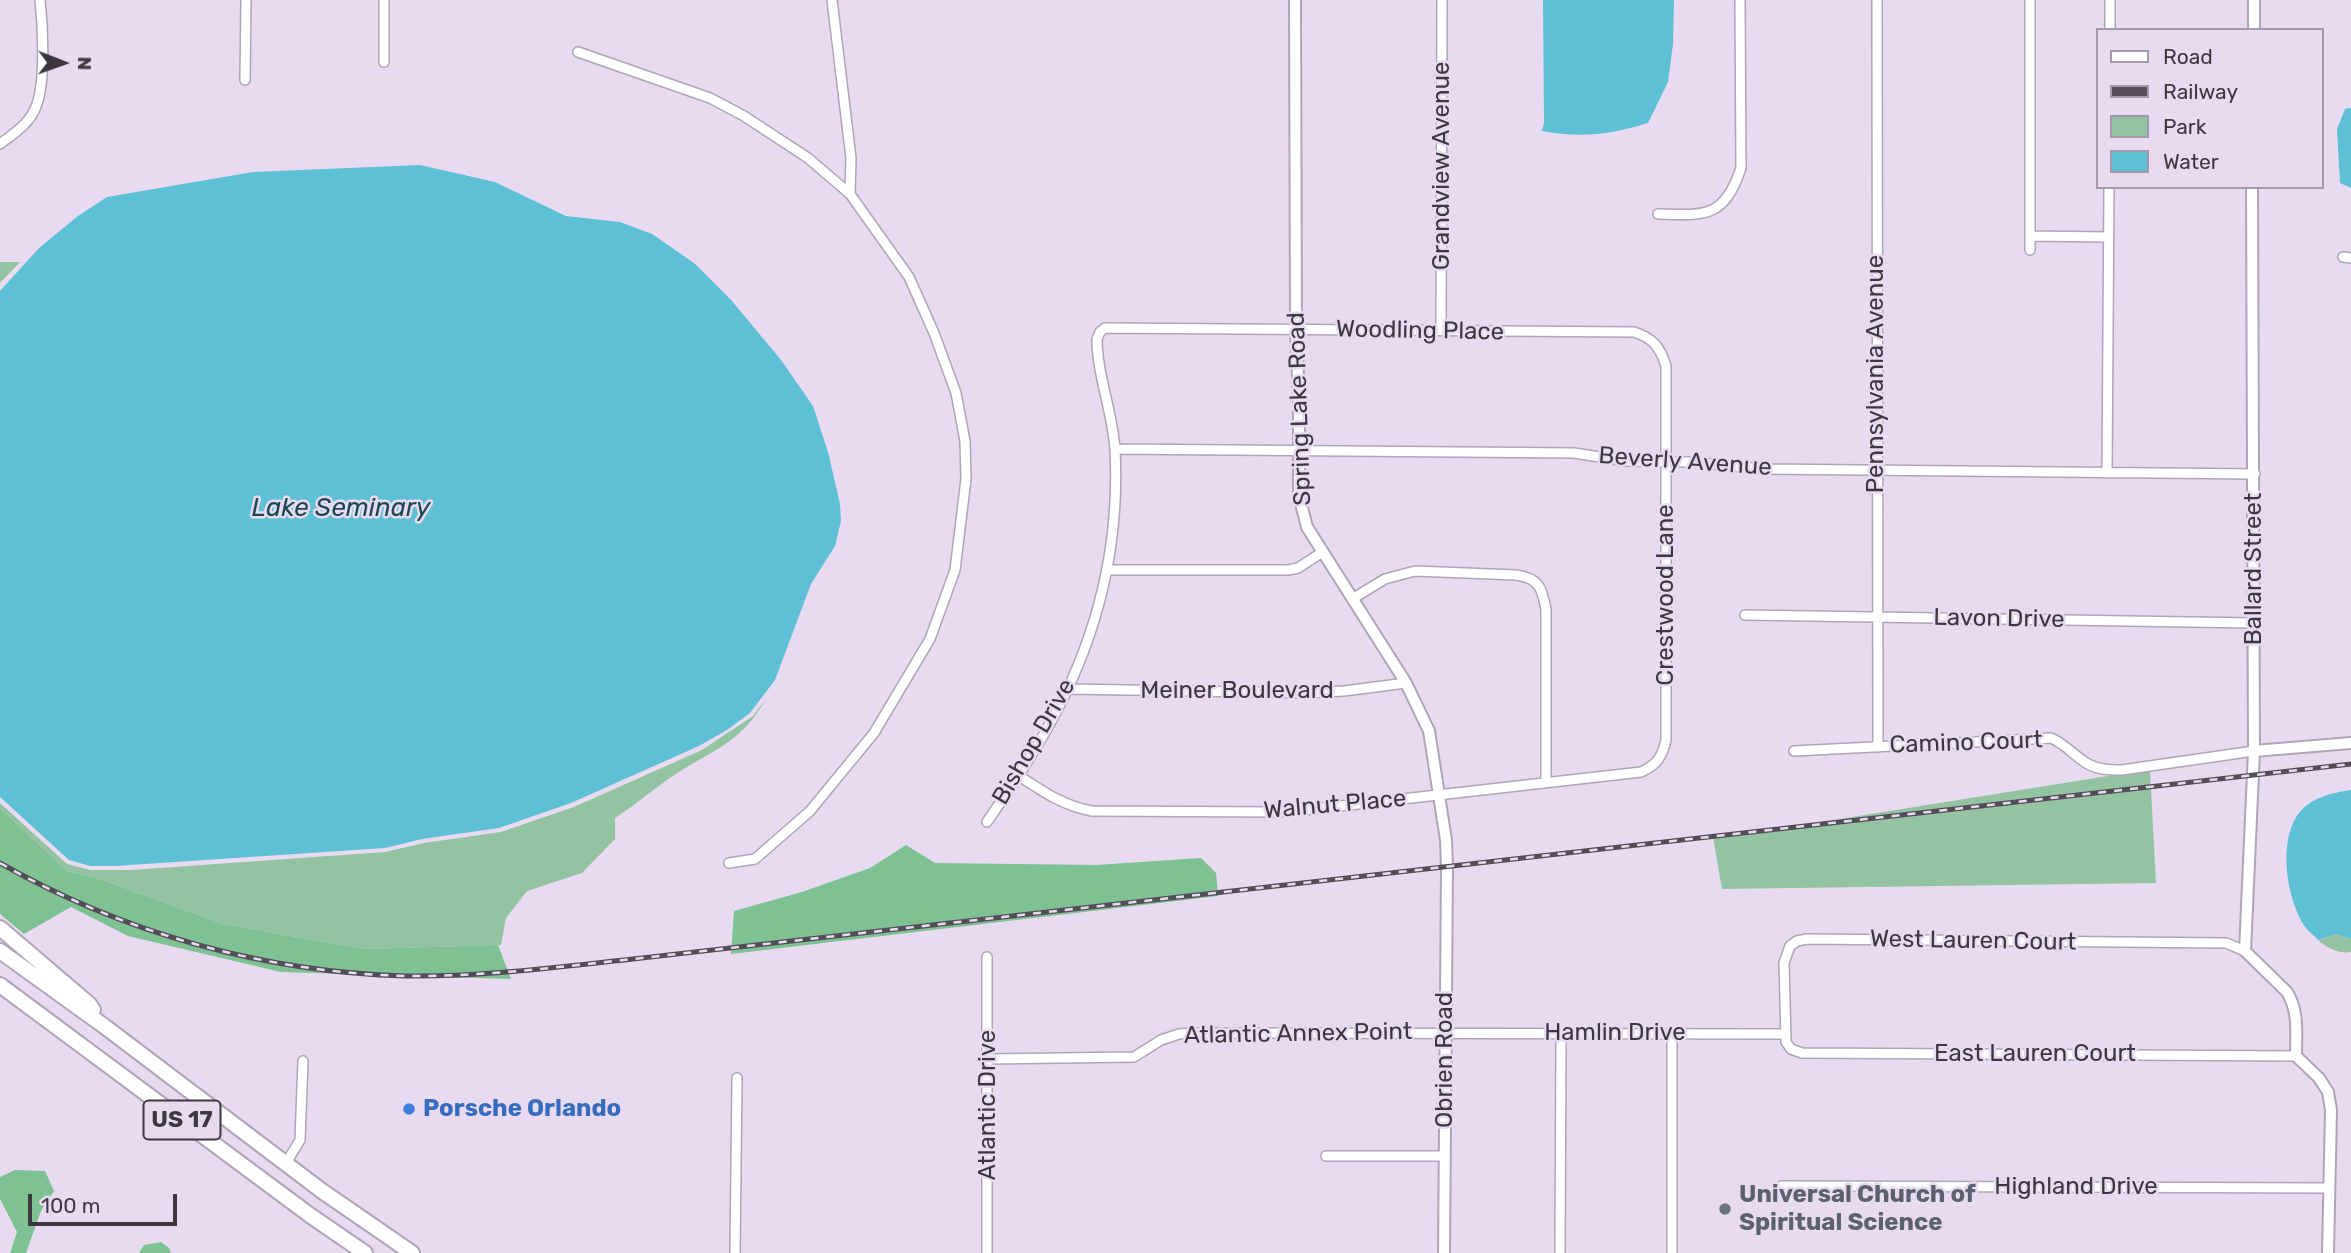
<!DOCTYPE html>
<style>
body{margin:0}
#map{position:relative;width:2351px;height:1253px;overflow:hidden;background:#e8dbf1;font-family:Rubik,sans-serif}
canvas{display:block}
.legend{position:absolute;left:2096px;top:28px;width:228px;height:161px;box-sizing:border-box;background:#e8dbf1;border:2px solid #a399aa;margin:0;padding:9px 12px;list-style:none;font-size:21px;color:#3c3740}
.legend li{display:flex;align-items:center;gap:14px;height:35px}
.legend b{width:35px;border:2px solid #a399aa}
.north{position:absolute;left:28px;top:28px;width:70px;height:70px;-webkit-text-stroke:5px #e8dbf1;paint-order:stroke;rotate:91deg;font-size:19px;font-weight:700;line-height:28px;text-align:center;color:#3c3740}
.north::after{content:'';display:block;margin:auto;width:24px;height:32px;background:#3c3740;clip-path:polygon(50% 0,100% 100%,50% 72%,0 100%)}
.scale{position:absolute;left:28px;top:1194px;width:149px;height:32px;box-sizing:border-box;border:4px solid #3c3740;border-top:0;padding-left:9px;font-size:21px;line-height:24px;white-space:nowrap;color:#3c3740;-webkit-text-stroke:5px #e8dbf1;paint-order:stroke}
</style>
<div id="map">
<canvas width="2351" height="1253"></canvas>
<ul class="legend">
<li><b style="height:9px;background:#fff"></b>Road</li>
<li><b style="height:9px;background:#534d58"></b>Railway</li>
<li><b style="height:19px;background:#94c3a1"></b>Park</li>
<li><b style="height:19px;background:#5ec0d5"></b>Water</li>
</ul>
<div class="north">N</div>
<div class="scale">100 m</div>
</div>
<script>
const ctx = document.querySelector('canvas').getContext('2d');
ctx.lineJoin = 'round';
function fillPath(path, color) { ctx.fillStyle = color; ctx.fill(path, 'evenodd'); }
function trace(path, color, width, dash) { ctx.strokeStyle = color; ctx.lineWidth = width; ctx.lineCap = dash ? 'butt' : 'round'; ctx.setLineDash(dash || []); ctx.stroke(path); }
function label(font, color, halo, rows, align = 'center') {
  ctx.font = font + ' Rubik,sans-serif'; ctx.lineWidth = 5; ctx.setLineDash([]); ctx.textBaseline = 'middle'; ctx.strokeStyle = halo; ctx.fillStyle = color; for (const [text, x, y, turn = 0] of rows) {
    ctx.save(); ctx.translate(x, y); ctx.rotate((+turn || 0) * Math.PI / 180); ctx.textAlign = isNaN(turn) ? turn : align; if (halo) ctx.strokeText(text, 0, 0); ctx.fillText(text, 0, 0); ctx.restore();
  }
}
fillPath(new Path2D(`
 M 0,262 L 20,262 L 0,283 Z
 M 765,700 C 744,739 718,748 682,770 C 659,784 638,803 615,818 L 615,839 L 582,873 L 527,891 L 506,918 L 501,945 L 364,949 L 223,924 L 100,879 L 67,871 L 0,808 L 0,803 L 67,864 L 90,870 L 131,870 L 385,852 L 424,843 L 501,832 L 574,807 L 702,750 L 753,716 Z
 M 2150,771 L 2156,883 L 1722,889 L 1713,837 L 1721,836 L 1721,838 L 2114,775 Z
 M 2336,934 L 2351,939 L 2351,952 C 2339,954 2327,948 2318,940 Z`), '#94c3a1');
fillPath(new Path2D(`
 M 0,808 L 67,871 L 100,879 L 223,924 L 364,949 L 498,945 L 511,979 L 281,972 L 128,936 L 71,907 L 24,934 L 0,914 Z
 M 906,845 L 935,863 L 1096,865 L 1201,858 L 1216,873 L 1218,896 L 731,954 L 734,911 L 802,892 L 870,868 Z
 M 15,1170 L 45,1171 L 54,1191 L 41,1211 L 26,1253 L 10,1253 L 17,1232 L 0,1199 L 0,1177 Z
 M 161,1242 L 169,1248 L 171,1253 L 139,1253 L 144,1245 Z`), '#7ec192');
fillPath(new Path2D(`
 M 1543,0 L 1674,0 L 1673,44 L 1668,82 L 1648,123 C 1610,135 1580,138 1542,131 L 1544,123 Z
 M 2351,108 L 2351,188 L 2340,183 L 2337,129 L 2345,109 Z
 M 420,165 L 495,182 L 566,216 L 620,222 L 652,234 L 694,263 L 732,301 L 781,360 L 813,406 L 828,452 L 840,504 L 841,521 L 835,546 L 811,584 L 775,680 L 750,713 L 727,730 L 699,746 L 571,803 L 499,828 L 422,839 L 385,848 L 115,866 L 90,866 L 69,860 L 0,797 L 0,291 L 39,248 L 78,216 L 107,197 L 253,172 Z
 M 2351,790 L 2351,939 L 2336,934 L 2318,940 C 2315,936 2309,932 2306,928 C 2285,899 2274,825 2310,803 C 2322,795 2337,792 2351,790 Z`), '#5ec0d5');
const minor = new Path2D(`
 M 832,0 L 851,158 L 850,194
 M 1877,0 L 1878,747
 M 2030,0 L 2030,250
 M 2110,30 L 2110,0
 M 578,52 L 710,98 L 744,116 L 808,158 L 850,194 L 909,277 L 934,333 L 956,393 L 965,441 L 966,479 L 955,570 L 930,639 L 874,733 L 810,811 L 755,859 L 729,863
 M 384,62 L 384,0
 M 245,80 L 246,0
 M 0,144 C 13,134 28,125 35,109 C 46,86 43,27 40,0
 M 1658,214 C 1705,215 1724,219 1741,168 L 1740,0
 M 2030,236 L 2108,237
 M 2343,257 L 2351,258
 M 1441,331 L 1442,0
 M 1115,449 L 1574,453 L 1625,461 L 1692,462 L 1764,469 L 2255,474
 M 2107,473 L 2109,187
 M 1108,570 L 1288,570 L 1298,568 L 1321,553
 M 1352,599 L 1385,579 L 1415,571 L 1516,575 C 1539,578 1542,588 1546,609 L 1546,782
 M 1745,615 L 2254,623
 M 1068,689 L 1306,693 L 1344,691 L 1406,683
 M 1794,751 L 2051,738 C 2067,745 2074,756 2088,764 C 2099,770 2110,770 2122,770 L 2254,751
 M 987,822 C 1008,791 1030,760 1048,727 C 1096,642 1120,548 1115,450 C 1113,413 1097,375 1097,339 L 1100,332 L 1105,328 L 1634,332 C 1653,338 1660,347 1666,366 L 1666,740 C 1662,757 1657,765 1641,772 L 1314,809 L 1279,812 L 1092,811 C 1063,806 1042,791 1018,775
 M 2245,951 L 2226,943 L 1807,939 L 1797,941 L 1790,946 L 1784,963 L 1786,1042 L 1791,1049 L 1802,1053 L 2296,1056
 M 988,1059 L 1134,1057 L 1161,1040 L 1179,1034 L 1193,1033 L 1785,1034
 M 1326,1156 L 1445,1156
 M 285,1165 L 300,1140 L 303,1061
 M 1782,1186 L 2328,1188
 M 735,1253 L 737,1078
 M 987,1253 L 987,957
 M 1560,1253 L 1561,1033
 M 1672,1253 L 1672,1032`);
const tertiary = new Path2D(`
 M 1295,0 L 1296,329 L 1299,401 L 1299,496 L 1307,527 L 1406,683 L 1429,731 L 1446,840 L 1447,867 L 1444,1253
 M 2254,30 L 2254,0
 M 2252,187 L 2254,751 L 2245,951 L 2287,992 C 2299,1011 2296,1034 2296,1056 L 2319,1078 L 2328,1092 L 2331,1110 L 2328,1253
 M 2254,751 L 2351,743`);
const primary = new Path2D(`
 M 0,928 L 89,1004 L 93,1010
 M 0,951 L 104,1026 L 322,1191 L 412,1253
 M 0,985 L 311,1216 L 365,1253`);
trace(minor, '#b0a4b8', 12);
trace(tertiary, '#b0a4b8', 14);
trace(primary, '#b0a4b8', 18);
trace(minor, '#fff', 9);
trace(tertiary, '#fff', 10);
trace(primary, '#fff', 14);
const rail = new Path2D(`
 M 0,863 C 123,933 264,972 405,976 C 481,977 558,967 633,959 L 2351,764`);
trace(rail, '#534d58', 5);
trace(rail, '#e8dbf1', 2.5, [8]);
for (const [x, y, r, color] of [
 [409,1109,7,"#3f7fe0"],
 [1725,1209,7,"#6b7280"]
]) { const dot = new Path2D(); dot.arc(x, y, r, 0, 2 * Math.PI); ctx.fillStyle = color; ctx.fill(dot); trace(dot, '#e8dbf1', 2.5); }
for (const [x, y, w] of [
 [182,1120,77]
]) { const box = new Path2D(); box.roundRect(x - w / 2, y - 19.5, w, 39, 5); ctx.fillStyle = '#e8dbf1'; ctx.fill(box); trace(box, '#3c3740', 2); }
label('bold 23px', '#3c3740', null, [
 ["US 17",182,1120]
]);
label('24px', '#3c3740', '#e8dbf1', [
 ["Grandview Avenue",1442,166,-90],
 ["Woodling Place",1420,331,1],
 ["Pennsylvania Avenue",1876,374,-90],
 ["Spring Lake Road",1300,409,-92],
 ["Beverly Avenue",1685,462,4],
 ["Ballard Street",2254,569,-90],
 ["Crestwood Lane",1666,595,-90],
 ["Lavon Drive",1999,619,1],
 ["Meiner Boulevard",1237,691],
 ["Bishop Drive",1034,742,-60],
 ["Camino Court",1966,743,-2],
 ["Walnut Place",1335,805,-5],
 ["West Lauren Court",1973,941,1],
 ["Hamlin Drive",1615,1033],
 ["Atlantic Annex Point",1298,1034,-1],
 ["East Lauren Court",2035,1054],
 ["Obrien Road",1445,1060,-90],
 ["Atlantic Drive",988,1105,-90],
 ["Highland Drive",2076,1187]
]);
label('bold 24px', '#366cbe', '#e8dbf1', [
 ["Porsche Orlando",423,1109]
], 'left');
label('bold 24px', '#5b616d', '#e8dbf1', [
 ["Universal Church of",1739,1195],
 ["Spiritual Science",1739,1223]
], 'left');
label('italic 26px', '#1b4751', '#e8dbf1', [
 ["Lake Seminary",341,508]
]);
</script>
